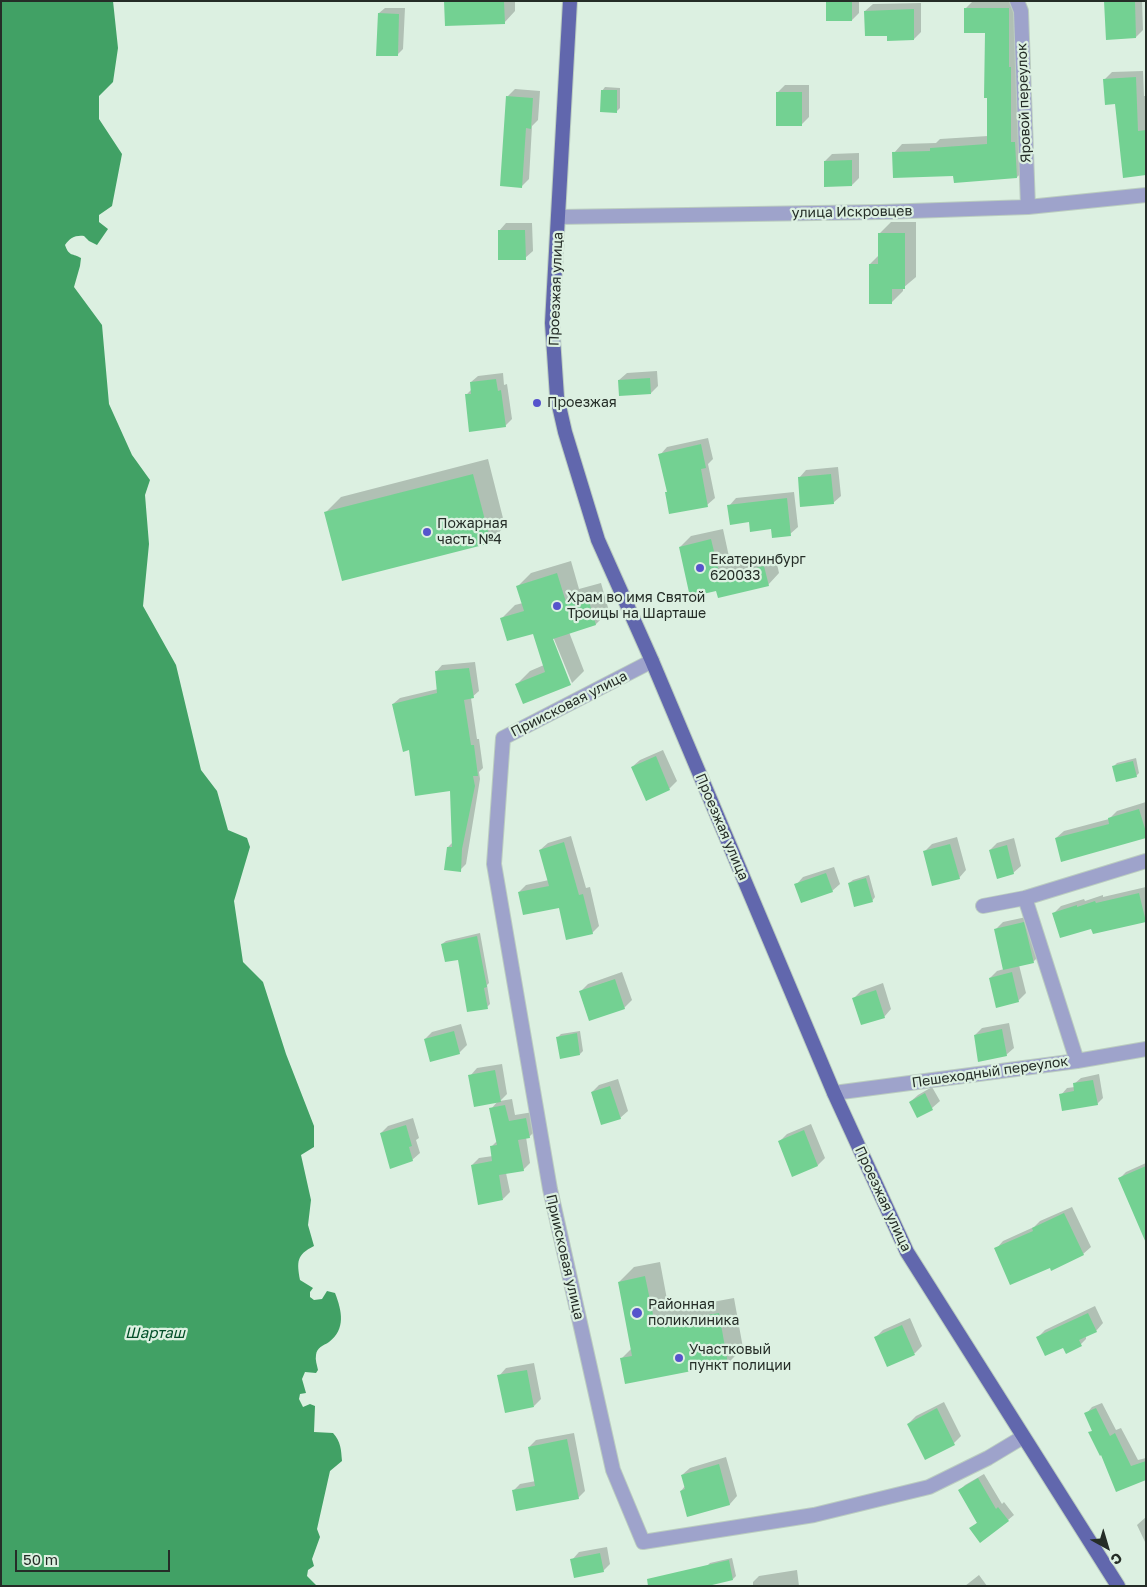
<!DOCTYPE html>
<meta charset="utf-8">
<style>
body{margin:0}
#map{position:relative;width:1147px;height:1587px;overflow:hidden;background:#dcf0e1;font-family:"Golos Text",sans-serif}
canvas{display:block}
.frame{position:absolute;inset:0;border:2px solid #252d27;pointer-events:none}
.north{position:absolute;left:1082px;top:1522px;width:50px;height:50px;-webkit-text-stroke:4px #dcf0e1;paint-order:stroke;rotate:141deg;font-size:14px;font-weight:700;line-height:20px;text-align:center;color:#252d27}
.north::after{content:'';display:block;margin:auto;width:18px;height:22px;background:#252d27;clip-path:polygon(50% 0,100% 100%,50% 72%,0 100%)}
.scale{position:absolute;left:15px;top:1550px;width:155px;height:22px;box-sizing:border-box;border:2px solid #252d27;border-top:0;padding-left:6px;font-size:15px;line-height:18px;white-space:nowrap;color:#252d27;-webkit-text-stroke:4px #dcf0e1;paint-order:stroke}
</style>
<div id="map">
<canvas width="1147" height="1587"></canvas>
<div class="frame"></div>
<div class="north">С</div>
<div class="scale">50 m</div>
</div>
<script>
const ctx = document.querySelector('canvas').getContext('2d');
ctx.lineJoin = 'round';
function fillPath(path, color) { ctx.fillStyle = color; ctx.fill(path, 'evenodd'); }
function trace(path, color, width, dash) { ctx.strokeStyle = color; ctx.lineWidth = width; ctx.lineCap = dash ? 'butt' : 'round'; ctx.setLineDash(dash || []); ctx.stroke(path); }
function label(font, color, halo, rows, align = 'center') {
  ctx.font = font + ' "Golos Text",sans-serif'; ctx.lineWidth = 4.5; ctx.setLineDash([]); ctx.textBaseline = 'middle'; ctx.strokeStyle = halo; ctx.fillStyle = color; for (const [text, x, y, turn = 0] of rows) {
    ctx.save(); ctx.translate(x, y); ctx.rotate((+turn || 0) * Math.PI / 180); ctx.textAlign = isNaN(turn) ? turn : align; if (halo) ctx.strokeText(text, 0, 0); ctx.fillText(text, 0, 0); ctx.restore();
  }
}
fillPath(new Path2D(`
 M 1,1 L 113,1 L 118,48 L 113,82 L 99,96 L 99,119 L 122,154 L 112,206 L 99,215 L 99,222 L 108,229 L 97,245 L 89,241 L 84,236 C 75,235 70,238 65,245 C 69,257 73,253 81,258 L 80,266 L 74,287 L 102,325 L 109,404 L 132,455 L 150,480 L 145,495 L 149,544 L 143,606 L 176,665 L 201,770 L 217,791 L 228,830 L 247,838 L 250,847 L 234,901 L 243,962 L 263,982 L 286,1054 L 314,1126 L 314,1147 L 301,1155 L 311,1200 L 308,1225 L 314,1246 C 296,1255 297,1262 300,1280 L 313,1288 L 310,1292 L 310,1297 L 314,1300 L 322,1299 L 327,1291 L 335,1293 C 342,1311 346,1329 329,1342 C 323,1346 317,1347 316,1355 C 315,1360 317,1365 318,1370 L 316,1373 L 305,1372 L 302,1379 L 306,1393 L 300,1394 L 299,1399 L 303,1407 L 310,1404 L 315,1406 L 314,1432 L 333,1433 C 341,1442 341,1449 342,1461 L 330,1471 L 317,1529 L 320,1537 L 312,1559 L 314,1566 L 308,1570 L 307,1576 L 317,1586 L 1,1586 Z`), '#41a165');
fillPath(new Path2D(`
 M 445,1 L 515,1 L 515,11 L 504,23 Z
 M 827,1 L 859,1 L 859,13 L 852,20 Z
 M 973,1 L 1017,1 L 1026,169 L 1017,177 L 954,175 L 894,153 L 902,144 L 936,143 L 940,139 L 988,136 L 986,32 L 965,9 Z
 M 1106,1 L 1142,1 L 1143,30 L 1136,37 Z
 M 921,3 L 921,32 L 914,39 L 888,34 L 865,11 L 873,4 Z
 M 385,8 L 405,8 L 403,49 L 397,55 L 379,13 Z
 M 1143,71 L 1144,96 L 1146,96 L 1146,174 L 1116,103 L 1105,79 L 1112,72 Z
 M 785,85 L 809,85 L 809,117 L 802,124 L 777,93 Z
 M 605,87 L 620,88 L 620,108 L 616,112 L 602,91 Z
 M 515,89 L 540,91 L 538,120 L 532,126 L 529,179 L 521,187 L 507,97 Z
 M 859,153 L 859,178 L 852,185 L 825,161 L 832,154 Z
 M 891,222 L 916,222 L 916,277 L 903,288 L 903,291 L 891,303 L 870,264 L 879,255 L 879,234 Z
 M 506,223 L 532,223 L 533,251 L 525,258 L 499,231 Z
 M 657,371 L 658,386 L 651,393 L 619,380 L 627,373 Z
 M 503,373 L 504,385 L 507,384 L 512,419 L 505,426 L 466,395 L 472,389 L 471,382 L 478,376 Z
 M 708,438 L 713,459 L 708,464 L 715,498 L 707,505 L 666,493 L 668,490 L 660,455 L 667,447 Z
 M 488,459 L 505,526 L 490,542 L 326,512 L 341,497 Z
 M 838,467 L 841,496 L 833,503 L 799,478 L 806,470 Z
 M 794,492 L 798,527 L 790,534 L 750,521 L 729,506 L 736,498 Z
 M 723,529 L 731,566 L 775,555 L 779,573 L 768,585 L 717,590 L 680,547 L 691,536 Z
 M 571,561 L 579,589 L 601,583 L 609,611 L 596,624 L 569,632 L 584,671 L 572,683 L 552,634 L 552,640 L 569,684 L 571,683 L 570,684 L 517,684 L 530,671 L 544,665 L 534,632 L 502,618 L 515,605 L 523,603 L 518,586 L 531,573 Z
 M 475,662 L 479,691 L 471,698 L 477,739 L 479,739 L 483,768 L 479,772 L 480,779 L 466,864 L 460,870 L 448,847 L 453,842 L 451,790 L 410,749 L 393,704 L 400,698 L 438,689 L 436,672 L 442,665 Z
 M 663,750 L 677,781 L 669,789 L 632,767 L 640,760 Z
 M 1136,758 L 1139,773 L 1136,776 L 1114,766 L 1117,763 Z
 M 1146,802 L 1146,837 L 1056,838 L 1064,831 L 1109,819 L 1117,811 Z
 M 571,836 L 586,888 L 590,887 L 599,926 L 592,933 L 560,906 L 519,892 L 526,885 L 549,880 L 540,850 L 548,843 Z
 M 957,837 L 966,870 L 959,878 L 924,852 L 932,844 Z
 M 1014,838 L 1021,866 L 1013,873 L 990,850 L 997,843 Z
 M 834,867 L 840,884 L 832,891 L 796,885 L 803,877 Z
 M 869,875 L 875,897 L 872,901 L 849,883 L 853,880 Z
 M 1146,887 L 1145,921 L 1092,928 L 1054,913 L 1061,906 L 1084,899 L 1085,901 L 1103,895 L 1103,897 Z
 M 1031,916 L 1041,954 L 1033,962 L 1019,965 L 1026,993 L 1018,1001 L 990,978 L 997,971 L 1004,969 L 995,930 L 1003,922 Z
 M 480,933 L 489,983 L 487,985 L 490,1004 L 487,1007 L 458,958 L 442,944 L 446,941 Z
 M 622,972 L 632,1000 L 624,1008 L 580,992 L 588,984 Z
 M 883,983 L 891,1009 L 884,1017 L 854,998 L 861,991 Z
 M 1009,1023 L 1014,1048 L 1006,1055 L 975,1035 L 982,1028 Z
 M 461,1024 L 467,1045 L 459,1053 L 425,1039 L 432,1032 Z
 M 580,1031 L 583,1051 L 580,1054 L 558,1037 L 561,1034 Z
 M 502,1064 L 507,1094 L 500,1101 L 512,1099 L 515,1115 L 533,1112 L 536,1130 L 529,1137 L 526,1137 L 530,1163 L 523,1170 L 506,1173 L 510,1192 L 503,1199 L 472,1165 L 479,1158 L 493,1156 L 491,1147 L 497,1141 L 491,1109 L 498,1101 L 470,1076 L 477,1068 Z
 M 1099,1074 L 1103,1098 L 1097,1104 L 1061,1095 L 1067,1088 L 1075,1087 L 1074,1084 L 1081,1078 Z
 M 618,1079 L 628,1111 L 620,1118 L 592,1092 L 599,1085 Z
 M 932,1087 L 940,1101 L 932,1108 L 918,1116 L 910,1102 L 918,1095 Z
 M 413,1118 L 419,1138 L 416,1140 L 420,1153 L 412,1160 L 381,1133 L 388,1126 Z
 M 811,1124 L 825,1158 L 818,1165 L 793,1175 L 779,1142 L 787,1134 Z
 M 1146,1163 L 1146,1217 L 1119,1179 L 1126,1172 Z
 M 1072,1207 L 1091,1247 L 1083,1254 L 1050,1266 L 996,1249 L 1003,1241 L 1034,1227 L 1040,1221 Z
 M 660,1262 L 669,1310 L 734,1298 L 743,1348 L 728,1363 L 622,1358 L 632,1348 L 619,1282 L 634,1267 Z
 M 1095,1306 L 1103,1323 L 1096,1331 L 1086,1335 L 1086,1339 L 1079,1346 L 1063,1346 L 1038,1337 L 1045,1330 Z
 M 910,1318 L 922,1346 L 915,1353 L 888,1366 L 875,1338 L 883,1330 Z
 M 534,1363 L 541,1399 L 534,1406 L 499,1376 L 506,1368 Z
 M 944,1402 L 961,1436 L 954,1443 L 908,1424 L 916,1416 Z
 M 1102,1403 L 1116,1430 L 1121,1428 L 1138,1460 L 1146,1458 L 1146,1478 L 1102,1453 L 1090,1433 L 1093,1430 L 1086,1414 L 1092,1407 Z
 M 574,1433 L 585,1491 L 578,1498 L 514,1490 L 520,1484 L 536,1481 L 529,1447 L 536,1440 Z
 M 726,1457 L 737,1496 L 730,1504 L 688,1515 L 681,1491 L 685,1486 L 682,1475 L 690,1468 Z
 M 984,1474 L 1002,1504 L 1004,1502 L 1014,1515 L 1008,1520 L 971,1528 L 978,1522 L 960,1490 L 965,1485 Z
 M 1146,1517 L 1146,1544 L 1137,1525 Z
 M 607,1547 L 610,1564 L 603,1571 L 572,1560 L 579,1552 Z
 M 732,1558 L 736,1576 L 733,1579 L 707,1566 L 710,1563 Z
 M 797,1570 L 799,1586 L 753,1586 L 753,1582 L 759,1576 Z
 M 979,1575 L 987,1586 L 965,1586 Z`), '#0003');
fillPath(new Path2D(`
 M 444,1 L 504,1 L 505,24 L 445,26 Z
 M 826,1 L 852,1 L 852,21 L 826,21 Z
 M 1104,1 L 1135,1 L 1136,38 L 1106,40 Z
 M 964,8 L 1009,8 L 1009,67 L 1011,67 L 1011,142 L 1015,142 L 1017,178 L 954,183 L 953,176 L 893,178 L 892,152 L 930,151 L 930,148 L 987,144 L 987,98 L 984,98 L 985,33 L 964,33 Z
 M 914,9 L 914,40 L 887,41 L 887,36 L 865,36 L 864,11 Z
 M 378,13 L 399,14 L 398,56 L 376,56 Z
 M 1136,77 L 1138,131 L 1146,130 L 1146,175 L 1123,178 L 1115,104 L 1105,105 L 1103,79 Z
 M 601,90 L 617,90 L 617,113 L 600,112 Z
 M 776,92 L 802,92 L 802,126 L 776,126 Z
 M 506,96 L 533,98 L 531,129 L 526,128 L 522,188 L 500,186 Z
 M 852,160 L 852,186 L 824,187 L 824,161 Z
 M 498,230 L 525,230 L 526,260 L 498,260 Z
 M 878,233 L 905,233 L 905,289 L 892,289 L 892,304 L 869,304 L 869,264 L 878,264 Z
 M 650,378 L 651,394 L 619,396 L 618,380 Z
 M 496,379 L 498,391 L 501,390 L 506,427 L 469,432 L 465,394 L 471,394 L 470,382 Z
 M 701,444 L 706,468 L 701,469 L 708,507 L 669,514 L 665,492 L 667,492 L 658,454 Z
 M 473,474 L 491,543 L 342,581 L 324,512 Z
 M 831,474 L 834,504 L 800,507 L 798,477 Z
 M 787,498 L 791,536 L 772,538 L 771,529 L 750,532 L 749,522 L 730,525 L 727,505 Z
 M 711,539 L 720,576 L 764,566 L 769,586 L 718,598 L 716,591 L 690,597 L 679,547 Z
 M 557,573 L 566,602 L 587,595 L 596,625 L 553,639 L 571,685 L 523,704 L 515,684 L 545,672 L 533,634 L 507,641 L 500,618 L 524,611 L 516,586 Z
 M 469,668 L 474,698 L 464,700 L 471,745 L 474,745 L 478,776 L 473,776 L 475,786 L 462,849 L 461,872 L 444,870 L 447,847 L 452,847 L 450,791 L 415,796 L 409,750 L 403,752 L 392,704 L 437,693 L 435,671 Z
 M 656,756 L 670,790 L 646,801 L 631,767 Z
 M 1133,761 L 1137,777 L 1116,782 L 1112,766 Z
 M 1139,809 L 1146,832 L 1146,838 L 1061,862 L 1055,838 L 1109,824 L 1108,818 Z
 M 564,842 L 579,895 L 583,894 L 593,934 L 566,940 L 559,908 L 523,915 L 518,892 L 549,886 L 539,850 Z
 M 950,844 L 960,879 L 932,886 L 923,851 Z
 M 1007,845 L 1014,874 L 997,879 L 989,850 Z
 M 826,873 L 833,892 L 801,903 L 794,884 Z
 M 866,878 L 873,902 L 854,907 L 848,883 Z
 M 1139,893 L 1146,922 L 1093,934 L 1091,929 L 1060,938 L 1052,913 L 1077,905 L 1077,907 L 1095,901 L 1096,903 Z
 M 1024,922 L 1034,963 L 1003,970 L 994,929 Z
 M 477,936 L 487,987 L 484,988 L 488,1009 L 467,1012 L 458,960 L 445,962 L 441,944 Z
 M 1012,972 L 1019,1002 L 996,1008 L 989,978 Z
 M 615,979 L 625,1009 L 589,1021 L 579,991 Z
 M 876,990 L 885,1018 L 861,1025 L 852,998 Z
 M 1002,1029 L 1007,1056 L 978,1062 L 974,1035 Z
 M 454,1031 L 460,1054 L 430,1062 L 424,1039 Z
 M 577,1033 L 580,1055 L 560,1059 L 556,1037 Z
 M 495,1070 L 501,1102 L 474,1107 L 468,1075 Z
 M 1093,1080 L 1098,1105 L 1062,1111 L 1059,1094 L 1074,1091 L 1073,1083 Z
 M 610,1086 L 621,1119 L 601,1125 L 591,1092 Z
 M 925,1093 L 933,1110 L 917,1118 L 909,1102 Z
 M 505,1105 L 509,1121 L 526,1118 L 530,1138 L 518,1140 L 524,1171 L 499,1175 L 503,1200 L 478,1205 L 471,1165 L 492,1161 L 490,1146 L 497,1145 L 489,1108 Z
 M 406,1125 L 412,1146 L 409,1147 L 413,1161 L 390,1169 L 380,1133 Z
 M 804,1130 L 818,1166 L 792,1177 L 778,1141 Z
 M 1146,1166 L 1146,1243 L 1118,1178 Z
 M 1064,1213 L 1084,1255 L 1051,1271 L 1050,1268 L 1010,1285 L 994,1248 L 1033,1231 L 1032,1228 Z
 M 645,1276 L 655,1324 L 719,1313 L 728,1364 L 625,1384 L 620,1358 L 632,1356 L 618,1282 Z
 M 1088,1313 L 1097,1332 L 1079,1340 L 1082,1346 L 1066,1354 L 1063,1348 L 1045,1356 L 1036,1337 Z
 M 902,1325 L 915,1355 L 887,1367 L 874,1337 Z
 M 527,1370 L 534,1407 L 505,1413 L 497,1375 Z
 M 937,1408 L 955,1445 L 925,1460 L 907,1424 Z
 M 1096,1408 L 1110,1436 L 1115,1433 L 1131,1466 L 1146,1461 L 1146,1480 L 1116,1492 L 1101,1455 L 1100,1456 L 1088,1432 L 1092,1431 L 1084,1413 Z
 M 567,1439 L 579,1499 L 516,1511 L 512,1490 L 535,1486 L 528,1447 Z
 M 719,1464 L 730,1505 L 687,1517 L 680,1491 L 685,1489 L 681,1475 Z
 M 978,1478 L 996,1509 L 998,1507 L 1009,1521 L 980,1543 L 969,1528 L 977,1523 L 958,1490 Z
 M 600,1553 L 604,1572 L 574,1578 L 570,1559 Z
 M 729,1560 L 733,1580 L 708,1586 L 648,1586 L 647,1579 Z`), '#73d192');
const minor = new Path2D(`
 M 1017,1 L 1021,11 L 1028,207
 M 558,217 L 881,212 L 1028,207 L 1146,195
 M 652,661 L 503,738 L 494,864 L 550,1189 L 613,1470 L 643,1542 L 814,1515 L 929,1487 L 988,1458 L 1023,1437
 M 1025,898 L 1077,1061
 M 983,906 L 1025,898 L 1146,861
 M 834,1093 L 1077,1061 L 1146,1049`);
const primary = new Path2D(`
 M 570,1 L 552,323 L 557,397 L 565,432 L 598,540 L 652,661 L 834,1093 L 907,1252 L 1118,1586`);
trace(minor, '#bbcdc0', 16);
trace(primary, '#bbcdc0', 16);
trace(minor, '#9ea3cb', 14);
trace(primary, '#6167ad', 14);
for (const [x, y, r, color] of [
 [537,403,5,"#5654cc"],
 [427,532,5,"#5654cc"],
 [700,568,5,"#5654cc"],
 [557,606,5,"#5654cc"],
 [637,1313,6,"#5654cc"],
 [679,1358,5,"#5654cc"]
]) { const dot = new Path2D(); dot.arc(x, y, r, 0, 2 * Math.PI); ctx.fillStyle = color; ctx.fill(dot); trace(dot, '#dcf0e1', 2); }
label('14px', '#252d27', '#dcf0e1', [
 ["Яровой переулок",1024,103,-92],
 ["улица Искровцев",852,212,-1],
 ["Проезжая улица",556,289,-88],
 ["Приисковая улица",569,704,-27],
 ["Проезжая улица",722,827,67],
 ["Пешеходный переулок",990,1072,-8],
 ["Проезжая улица",883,1199,65],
 ["Приисковая улица",565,1257,77]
]);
label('14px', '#252d27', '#dcf0e1', [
 ["Проезжая",547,403],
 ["Пожарная",437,524],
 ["часть №4",437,540],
 ["Екатеринбург",710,560],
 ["620033",710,576],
 ["Храм во имя Святой",567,598],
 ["Троицы на Шарташе",567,614],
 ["Районная",648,1305],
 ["поликлиника",648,1321],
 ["Участковый",689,1350],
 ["пункт полиции",689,1366]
], 'left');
label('italic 15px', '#024f28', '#dcf0e1', [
 ["Шарташ",155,1333]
]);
</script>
